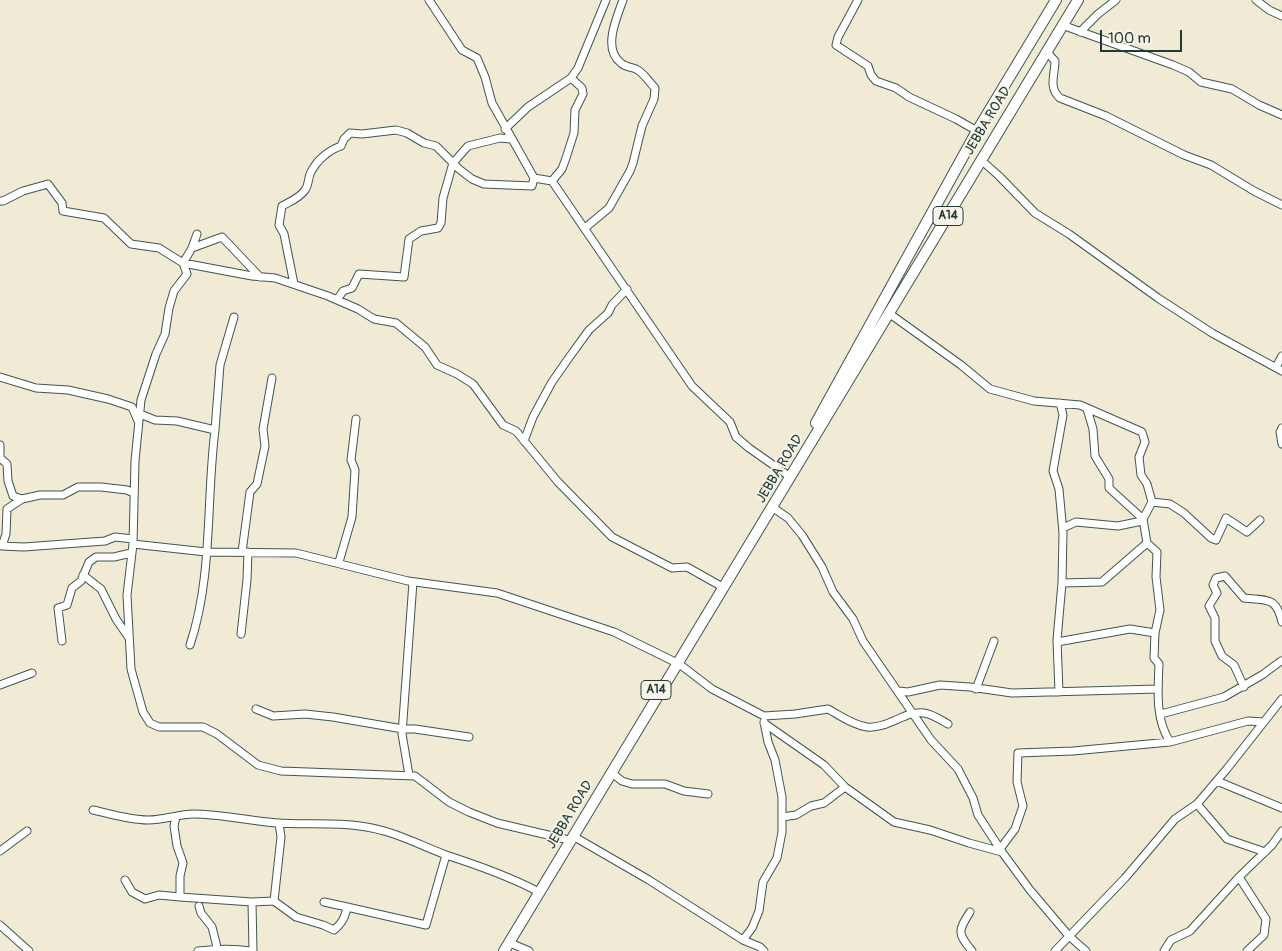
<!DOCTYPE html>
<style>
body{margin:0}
#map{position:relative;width:1282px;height:951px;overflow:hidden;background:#f1ead5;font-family:Pangolin,sans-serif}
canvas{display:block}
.scale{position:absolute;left:1100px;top:30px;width:82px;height:22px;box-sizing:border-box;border:2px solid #1f3d34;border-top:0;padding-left:6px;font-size:15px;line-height:18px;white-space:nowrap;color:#1f3d34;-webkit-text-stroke:4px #f7f3e8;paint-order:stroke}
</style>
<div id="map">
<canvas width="1282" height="951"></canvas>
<div class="scale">100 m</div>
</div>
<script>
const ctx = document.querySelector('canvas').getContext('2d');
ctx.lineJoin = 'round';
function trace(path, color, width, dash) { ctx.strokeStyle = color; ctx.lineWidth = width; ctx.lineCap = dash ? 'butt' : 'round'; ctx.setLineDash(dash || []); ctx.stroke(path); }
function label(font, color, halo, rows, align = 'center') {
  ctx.font = font + ' Pangolin,sans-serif'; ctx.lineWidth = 4; ctx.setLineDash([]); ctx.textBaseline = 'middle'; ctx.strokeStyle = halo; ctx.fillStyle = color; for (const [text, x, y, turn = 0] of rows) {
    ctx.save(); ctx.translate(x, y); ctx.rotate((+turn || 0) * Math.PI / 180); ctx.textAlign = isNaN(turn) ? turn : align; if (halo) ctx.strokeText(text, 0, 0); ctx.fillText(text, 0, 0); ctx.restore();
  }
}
const minor = new Path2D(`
 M 429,0 L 462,50 L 477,58 L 485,77 L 492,103 L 534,178 L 552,181 L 692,386 L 730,422 L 736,437 L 749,448 L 786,474
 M 858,0 L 838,37 L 836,45 L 868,66 L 871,75 L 876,81 L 896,88 L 909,97 L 956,119 L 977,131
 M 1256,0 L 1269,10 L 1282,16
 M 1062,25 L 1173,65 L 1189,72 L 1201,82 L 1232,89 L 1259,105 L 1282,115
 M 1080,32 L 1098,14 L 1116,0
 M 1047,52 L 1055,61 C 1055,74 1048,88 1060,98 L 1106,116 L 1184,155 L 1211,165 L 1254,191 L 1282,205
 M 505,129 L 528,107 L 571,78 L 578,68 L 606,0
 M 981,160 L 999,176 L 1035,213 L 1069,234 L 1158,298 L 1212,333 L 1282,371
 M 552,181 L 562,169 L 566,158 L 574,133 L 575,110 L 583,94 L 582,88 L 571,78
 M 0,201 L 3,201 L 23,191 L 48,184 L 62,203 L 63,211 L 104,218 L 131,244 L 159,248 L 183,263 L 252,276 L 275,278 L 328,296 L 358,309 L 374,319 L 396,323 L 425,347 L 437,365 L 457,374 L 473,384 L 503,425 L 516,431 L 558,482 L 612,537 L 672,568 L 687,567 L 719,585
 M 585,228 L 609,208 L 630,171 L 633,163 L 642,126 L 654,99 L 655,88 C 649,82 644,73 636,69 C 631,67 625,67 621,63 C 602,49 617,17 623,0
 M 197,234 L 192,248 L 183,263 L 187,274 L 174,291 L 169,308 L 165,334 L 156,354 L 141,400 L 135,461 L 133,544 L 127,595 L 131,669 L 143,712 L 150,723 L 159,727 L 203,727 L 217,734 L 258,765 L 281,771 L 415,776 L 449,802 L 469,812 L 497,823 L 565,839
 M 192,248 L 222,237 L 260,277
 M 294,284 L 284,234 L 279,225 L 282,206 C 289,202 300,198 305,190 C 309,185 308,177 311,172 C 317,160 329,150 341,146 L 344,139 L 350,133 L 362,134 L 396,130 L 407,133 L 424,143 L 436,146 L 459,169 L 472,179 L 484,184 L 532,186 L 534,178
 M 337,300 L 343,291 L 352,288 L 359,274 L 404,277 L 409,239 L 421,231 L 438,228 L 441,223 L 443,198 L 453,163 L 468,146 L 500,138 L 511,139
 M 890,314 L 961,365 L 990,389 L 1034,401 L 1080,405 L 1142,432 L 1145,442 L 1139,457 L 1141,475 L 1147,484 L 1152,502
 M 1276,367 L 1282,356
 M 0,377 L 36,388 L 68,390 L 108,399 L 132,407 L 138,421
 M 140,414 L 155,420 L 177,421 L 215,430 C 206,501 213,576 190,645
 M 1282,428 L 1280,432 L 1282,444
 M 215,430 L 220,365 L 234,317
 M 524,441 L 533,417 L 552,382 L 568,359 L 589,330 L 608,313 L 612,305 L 627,289
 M 0,445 L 0,454
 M 0,458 L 7,464 L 8,481 L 13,496 L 22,499 L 40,495 L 63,495 L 78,487 L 101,487 L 127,490 L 134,493
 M 22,499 L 7,509 L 6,534 L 2,546 L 24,547 L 105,541 L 115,537 L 133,539
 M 772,507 L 788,518 L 802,535 L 822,567 L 833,592 L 853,619 L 863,641 L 931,740 L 958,769 L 973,798 L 978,815 L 1002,852 L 1030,890 L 1069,936 L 1086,951
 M 1063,528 L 1076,522 L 1118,526 L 1142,521 L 1152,502 L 1170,504 L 1184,513 L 1211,538 L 1216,540 L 1226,518 L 1247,532 L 1260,520
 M 1147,543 L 1157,552 L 1156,577 L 1160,610 L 1155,633 L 1154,658 L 1159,664 C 1158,690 1155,719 1170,742
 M 133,544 L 206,552 L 296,553 L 408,581 L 497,593 L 614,632 L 673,661
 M 242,552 L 250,492 L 257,484 L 265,446 L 263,429 L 272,378
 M 339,562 L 352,517 L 355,470 L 351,460 L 356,419
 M 83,575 L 101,589 L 116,619 L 129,638
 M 1062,583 L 1102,582 L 1147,543 L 1143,519 L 1109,488 L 1109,479 L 1095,456 L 1093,429 L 1087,409
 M 241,634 L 247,580 L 248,552
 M 62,641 L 58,608 L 67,605 L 72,588 L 81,581 L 89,562 L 96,557 L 114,557 L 131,553
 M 1057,642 L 1130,629 L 1155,633
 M 678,663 L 712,689 L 764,716 L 795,714 L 828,709 C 841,716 853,725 867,727 C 888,729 906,710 924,713 C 932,714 941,720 948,724
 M 0,685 L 32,673
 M 1244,687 L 1234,665 L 1222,656 L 1215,641 L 1215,618 L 1209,606 L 1217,593 L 1213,585 L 1216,578 L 1225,576 L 1244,598 C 1267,601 1276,596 1282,622
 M 976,689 L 994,641
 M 898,691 L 908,692 L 940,685 L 970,687 L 1012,693 L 1158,689
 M 1059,692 L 1057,640 L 1062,583 L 1063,533 L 1059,489 L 1053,471 L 1063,415 L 1060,403
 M 256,709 L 273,716 L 305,714 L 333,717 L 403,729 L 415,729 L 469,737
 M 1161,714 L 1224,697 L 1262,675 L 1281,661
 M 764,723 L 824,765 L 845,787 L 894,822 L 930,830 L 969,843 L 1002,852
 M 612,773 L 622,781 L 632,784 L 665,784 L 684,791 L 708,794
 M 409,775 L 402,734 L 413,582
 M 1217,781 L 1282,808
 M 1197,804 L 1227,839 L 1265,852
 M 93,810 C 111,814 129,820 148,820 C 164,820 179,814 193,814 C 222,814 249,821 277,823 C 305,825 332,822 360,826 C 392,830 417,844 446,855 C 477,865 506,875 535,890
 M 176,817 L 174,826 L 177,846 L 183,863 L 180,876 L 180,897 L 252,902 L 274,901
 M 782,817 L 796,815 L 811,806 L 824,803 L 845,787
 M 279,823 L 281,837 L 274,901 L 296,917 L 323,925 L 334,930 C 342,923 345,918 347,907 L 324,902
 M 573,836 L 649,880 L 743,940 L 760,947 L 764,951
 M 1000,849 L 1015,829 L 1023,806 L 1017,782 L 1018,753 L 1073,751 L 1170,742 L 1248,721 L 1264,722
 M 0,851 L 27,831
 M 1239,877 L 1266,919 L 1264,935 L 1247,951
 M 125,880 L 132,892 L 145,899 L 159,895 L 180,897
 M 252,902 L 253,951
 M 199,906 L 201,913 L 212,927 L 218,951
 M 347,907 L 426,925 L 446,855
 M 970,912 C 958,931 957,933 972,951
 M 0,925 L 29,951
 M 743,940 L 752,928 L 759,911 L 763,882 L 777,858 L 782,832 L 782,797 L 775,760 L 768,742 L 764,722
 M 510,943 L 529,951
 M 198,951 C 216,949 232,948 250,951
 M 1055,951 L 1125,878 L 1175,819 L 1197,804 L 1226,770 L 1282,699
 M 1164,951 L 1171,940 L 1190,931 L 1239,877 L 1272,845 L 1282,831`);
const highway = new Path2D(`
 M 816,423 L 977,131 L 1056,0
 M 504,951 L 1078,0`);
trace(minor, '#3e574c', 9);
trace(highway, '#3e574c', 12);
trace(minor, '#fff', 7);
trace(highway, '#fff', 10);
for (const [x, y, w] of [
 [948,216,30],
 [656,690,30]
]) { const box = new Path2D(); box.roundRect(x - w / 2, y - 9.5, w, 19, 4); ctx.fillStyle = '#f7f3e8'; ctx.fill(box); trace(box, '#1f3d34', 1); }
label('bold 12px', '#1f3d34', null, [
 ["A14",948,216],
 ["A14",656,690]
]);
label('14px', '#1f3d34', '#f7f3e8', [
 ["JEBBA ROAD",988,121,-59],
 ["JEBBA ROAD",780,469,-59],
 ["JEBBA ROAD",570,815,-59]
]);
</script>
